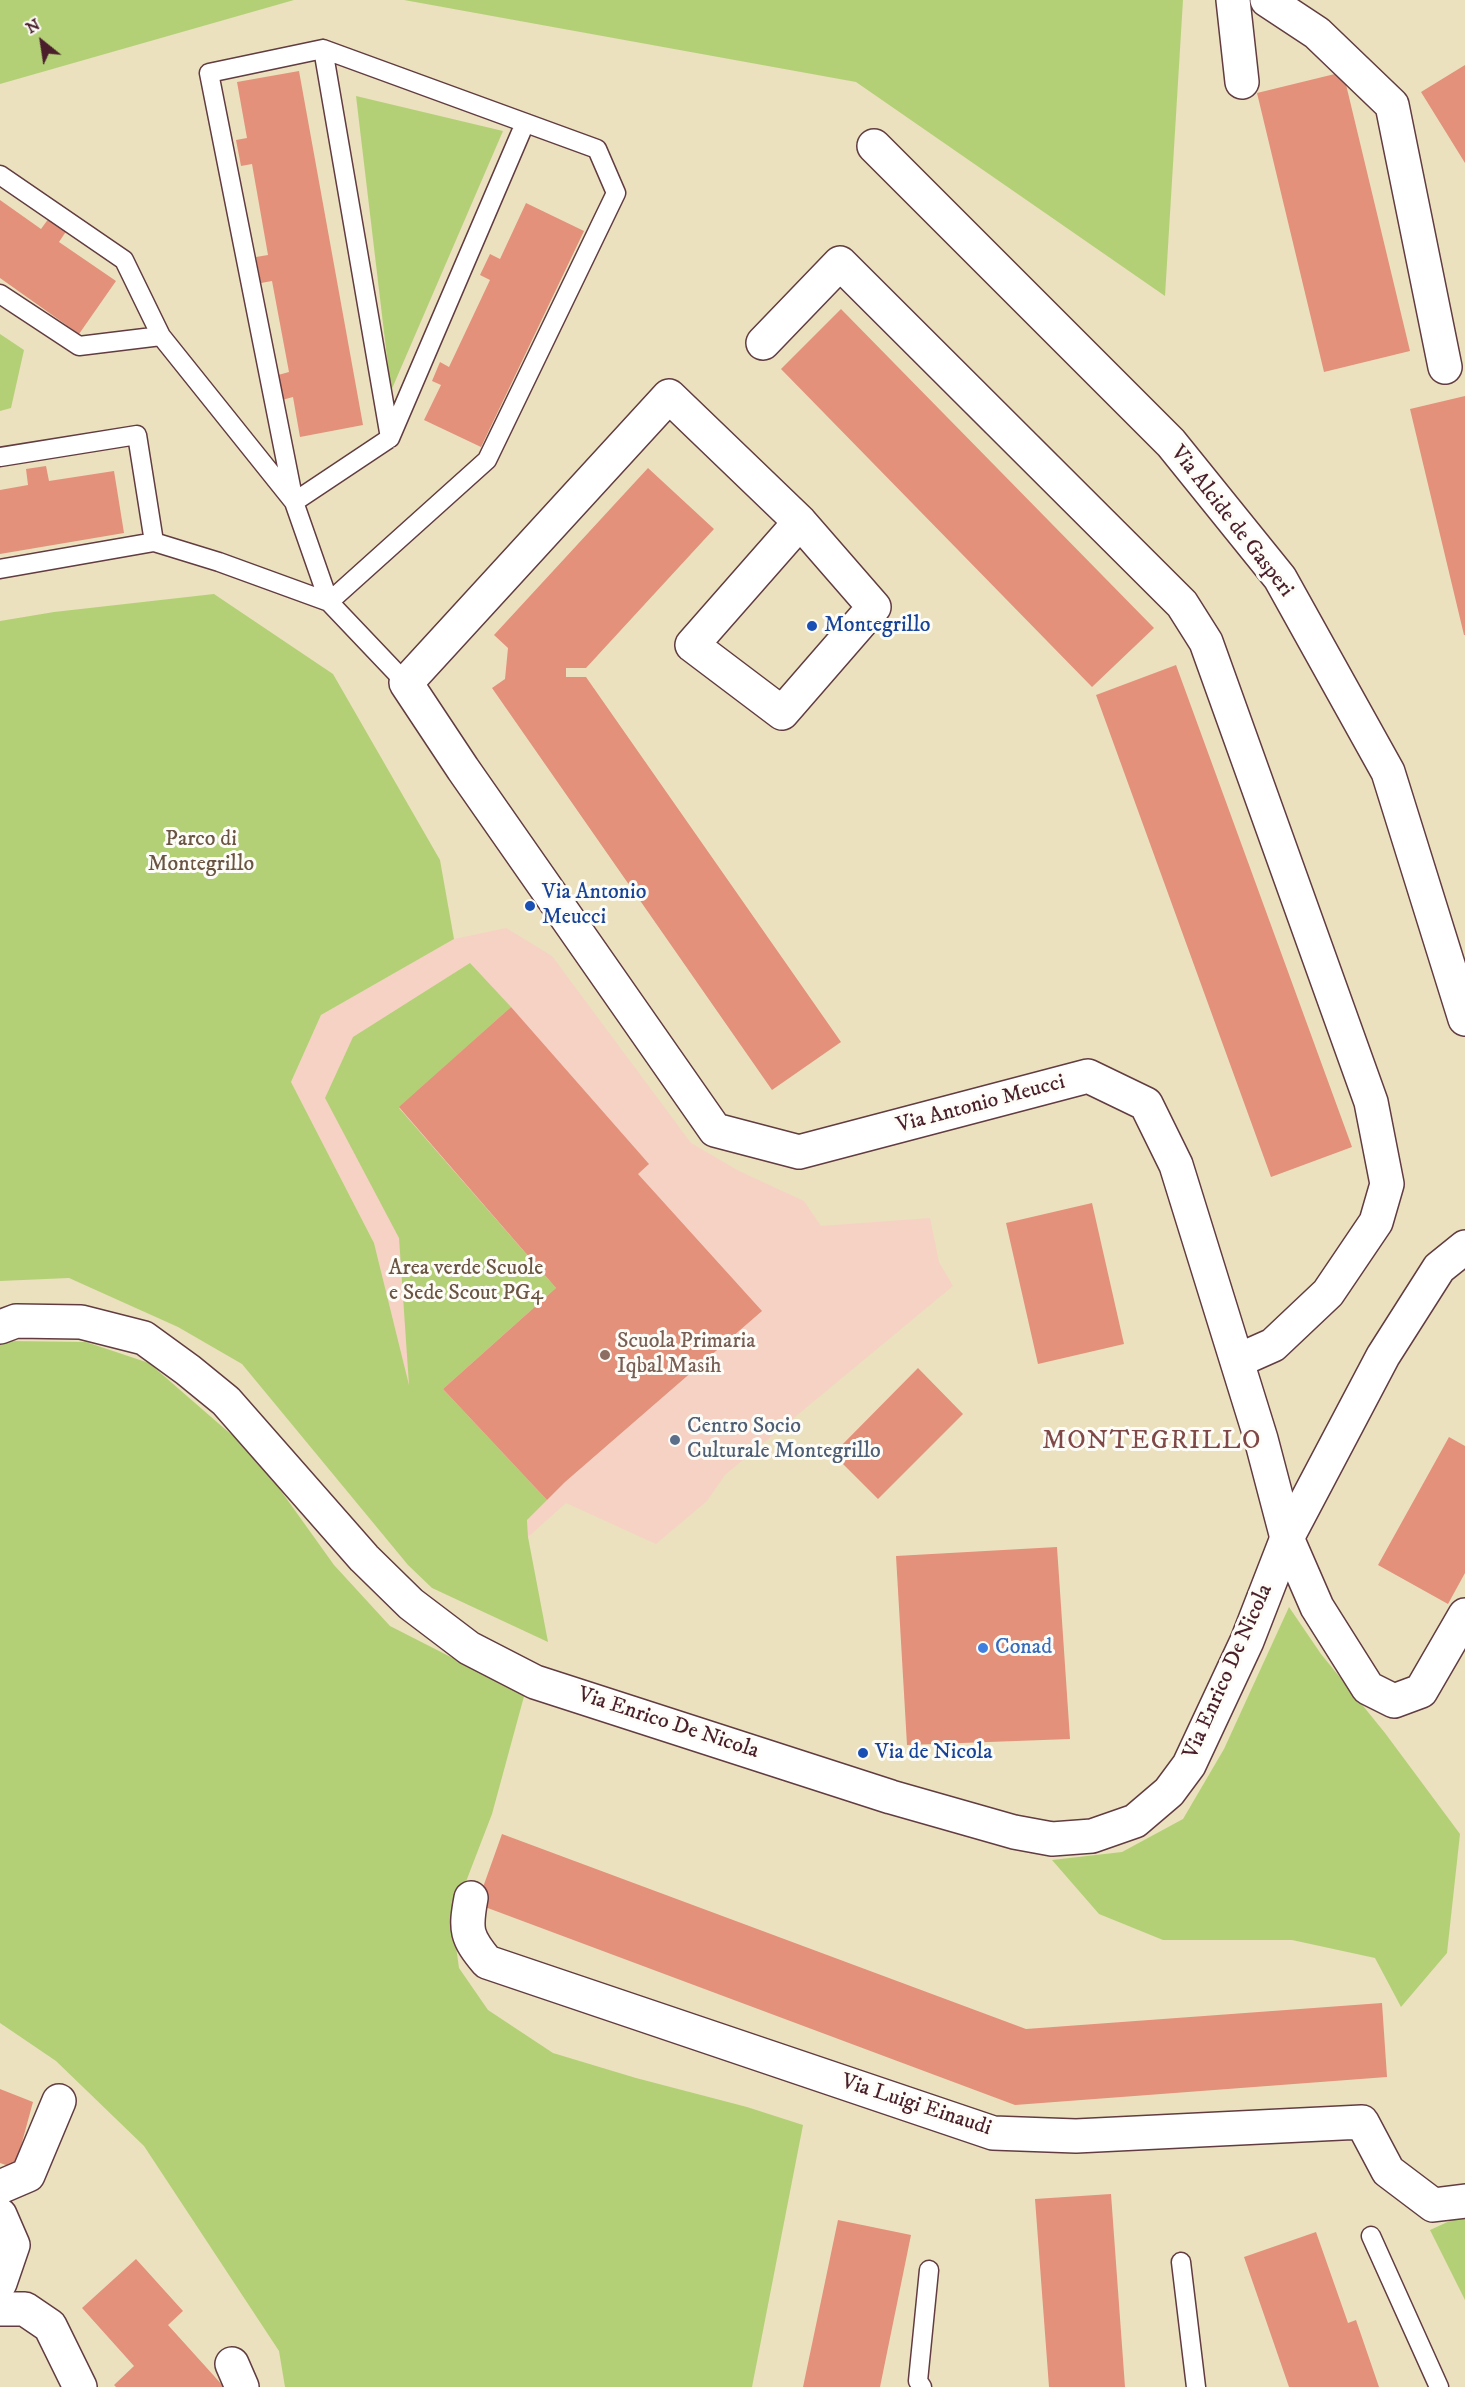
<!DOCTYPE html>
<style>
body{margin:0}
#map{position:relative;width:1465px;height:2387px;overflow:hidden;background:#ebe1be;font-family:"IM FELL DW Pica",serif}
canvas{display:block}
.north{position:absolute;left:12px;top:12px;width:60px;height:60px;-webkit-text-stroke:4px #fdfcf7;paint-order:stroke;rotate:330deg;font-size:16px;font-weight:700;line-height:24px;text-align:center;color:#4a1f2b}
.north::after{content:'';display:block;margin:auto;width:21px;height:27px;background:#4a1f2b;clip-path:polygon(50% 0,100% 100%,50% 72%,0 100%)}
</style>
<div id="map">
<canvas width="1465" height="2387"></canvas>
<div class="north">N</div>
</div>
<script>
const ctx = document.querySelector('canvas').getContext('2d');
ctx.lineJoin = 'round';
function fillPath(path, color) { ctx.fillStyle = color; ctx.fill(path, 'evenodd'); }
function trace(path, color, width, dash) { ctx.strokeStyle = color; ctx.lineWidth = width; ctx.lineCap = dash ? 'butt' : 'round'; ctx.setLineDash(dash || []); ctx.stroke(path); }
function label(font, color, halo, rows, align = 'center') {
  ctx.font = font + ' "IM FELL DW Pica",serif'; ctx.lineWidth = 6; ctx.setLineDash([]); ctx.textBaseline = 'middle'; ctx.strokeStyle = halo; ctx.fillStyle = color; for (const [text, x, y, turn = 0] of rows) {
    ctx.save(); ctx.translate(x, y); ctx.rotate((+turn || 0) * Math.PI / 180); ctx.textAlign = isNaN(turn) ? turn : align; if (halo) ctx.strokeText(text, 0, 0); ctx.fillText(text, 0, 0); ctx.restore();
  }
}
fillPath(new Path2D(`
 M 506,928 L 552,956 L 691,1143 L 739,1171 L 804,1201 L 821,1226 L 930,1218 L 939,1262 L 953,1286 L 725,1475 L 707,1501 L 656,1544 L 566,1503 L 528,1537 L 527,1519 L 410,1390 L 374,1243 L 291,1082 L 321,1015 L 454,939 Z`), '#f6d2c4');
fillPath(new Path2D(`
 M 0,0 L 294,0 L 0,84 Z
 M 404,0 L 1183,0 L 1165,296 L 856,82 Z
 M 356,96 L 503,131 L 391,391 Z
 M 0,334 L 24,350 L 11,408 L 0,411 Z
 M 214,594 L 333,674 L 440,860 L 454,939 L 321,1015 L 291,1082 L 374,1243 L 409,1385 L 399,1238 L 325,1098 L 353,1037 L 470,963 L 511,1007 L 399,1108 L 556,1288 L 443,1389 L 547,1500 L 527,1520 L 528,1537 L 548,1642 L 432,1588 L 408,1565 L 242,1364 L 178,1327 L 69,1278 L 0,1281 L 0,621 L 54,612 Z
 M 10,1341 L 86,1342 L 149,1363 L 256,1456 L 334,1565 L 390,1626 L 492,1678 L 526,1689 L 492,1814 L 452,1918 L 459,1968 L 488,2010 L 553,2053 L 636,2078 L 747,2107 L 803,2125 L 752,2387 L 285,2387 L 279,2351 L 144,2146 L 56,2061 L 0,2023 L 0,1345 Z
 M 1289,1607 L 1321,1654 L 1385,1733 L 1460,1834 L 1447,1953 L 1401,2007 L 1375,1958 L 1292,1940 L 1163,1940 L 1099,1914 L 1052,1860 L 1122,1852 L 1183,1819 L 1224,1749 Z
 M 1465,2214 L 1465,2300 L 1430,2230 Z`), '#b4d077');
fillPath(new Path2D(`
 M 1465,65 L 1465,163 L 1421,92 Z
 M 299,71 L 363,425 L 300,437 L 293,397 L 282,400 L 278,375 L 289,372 L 272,281 L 261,283 L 256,257 L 268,255 L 252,164 L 241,166 L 236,140 L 247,138 L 237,82 Z
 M 1343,72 L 1410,351 L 1324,372 L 1257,93 Z
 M 0,200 L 41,229 L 49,218 L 67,230 L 59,242 L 116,281 L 79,334 L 0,278 Z
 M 526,203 L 584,231 L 481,447 L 424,420 L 441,385 L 432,381 L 440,362 L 449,367 L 490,280 L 480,275 L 490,254 L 500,259 Z
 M 841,309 L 1154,628 L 1092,687 L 781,369 Z
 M 1465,396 L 1465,635 L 1464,635 L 1410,409 Z
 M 46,466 L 49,481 L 114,471 L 124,533 L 0,554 L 0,490 L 28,485 L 26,469 Z
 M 648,468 L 714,529 L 586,668 L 566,668 L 566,677 L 586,677 L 841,1042 L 772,1090 L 492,688 L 505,679 L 508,648 L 494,635 Z
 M 1176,665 L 1352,1147 L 1271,1177 L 1096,695 Z
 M 511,1007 L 649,1164 L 638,1174 L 762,1311 L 565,1482 L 547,1500 L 443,1389 L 556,1288 L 399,1107 Z
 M 1092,1203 L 1124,1344 L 1038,1364 L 1006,1223 Z
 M 918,1368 L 963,1414 L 878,1499 L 833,1454 Z
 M 1449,1437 L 1465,1446 L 1465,1573 L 1448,1604 L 1378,1565 Z
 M 1057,1547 L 1070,1739 L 907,1745 L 896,1556 Z
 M 502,1834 L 1026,2029 L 1382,2003 L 1387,2077 L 1015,2105 L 477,1904 Z
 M 0,2089 L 33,2102 L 15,2168 L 0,2163 Z
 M 1111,2194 L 1125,2387 L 1049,2387 L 1035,2199 Z
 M 838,2220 L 911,2235 L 880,2387 L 803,2387 Z
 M 1316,2232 L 1348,2323 L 1356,2320 L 1379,2387 L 1289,2387 L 1244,2257 Z
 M 136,2259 L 183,2311 L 168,2325 L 224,2387 L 116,2387 L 114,2385 L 134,2366 L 82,2308 Z`), '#e3917b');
const service = new Path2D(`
 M 323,49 L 390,438
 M 0,175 L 124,260 L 161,336
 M 0,294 L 79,346 L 161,336 L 294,502 L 329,602 L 406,683
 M 0,457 L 137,435 L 154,542
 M 0,569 L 154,542 L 219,562 L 329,602 L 487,460 L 616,193 L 597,149 L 323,49 L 209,73 L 294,502 L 390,438 L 525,123
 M 1371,2236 L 1439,2387
 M 1181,2262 L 1196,2387
 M 922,2387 L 918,2381 L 929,2270`);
const minor = new Path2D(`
 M 1233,0 L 1242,82
 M 1267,0 L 1317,33 L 1392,105 L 1445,367
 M 874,146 L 1171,443 L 1280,578 L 1388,772 L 1465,1019
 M 763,343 L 840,263 L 1182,604 L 1206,642 L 1371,1102 L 1387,1184 L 1376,1222 L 1328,1293 L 1273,1345 L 1237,1361
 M 800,522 L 692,645 L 782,713 L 874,607 L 800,522 L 669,396 L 406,683 L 463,769 L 715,1130 L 799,1152 L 1088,1076 L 1146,1104 L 1176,1165 L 1261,1439 L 1287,1538 L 1317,1607 L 1368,1688 L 1394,1701 L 1421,1691 L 1465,1615
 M 471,1898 C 465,1930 466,1937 487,1962 L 993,2133 L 1076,2136 L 1362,2122 L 1388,2171 L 1433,2205 L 1465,2201
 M 0,2187 L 28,2175 L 59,2101
 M 0,2215 L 13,2245 L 0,2283
 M 0,2309 L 25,2309 L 50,2326 L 80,2387
 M 232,2364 L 242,2387`);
const tertiary = new Path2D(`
 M 0,1327 L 16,1321 L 81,1322 L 144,1338 L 188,1370 L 226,1401 L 364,1558 L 411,1604 L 469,1648 L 535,1682 L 891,1797 L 1014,1832 L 1052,1839 L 1092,1836 L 1135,1821 L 1169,1792 L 1189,1765 L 1247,1641 L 1287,1538 L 1383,1356 L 1439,1268 L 1465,1247`);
trace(service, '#623c41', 21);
trace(minor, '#623c41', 36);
trace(tertiary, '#623c41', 36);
trace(service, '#fff', 18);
trace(minor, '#fff', 33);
trace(tertiary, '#fff', 33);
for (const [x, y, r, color] of [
 [812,626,6,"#1a4fb4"],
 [530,906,6,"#1a4fb4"],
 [605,1355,6,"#8d6e63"],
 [675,1440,6,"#5c6f8a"],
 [983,1648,6,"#3f7fe0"],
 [863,1753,6,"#1a4fb4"]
]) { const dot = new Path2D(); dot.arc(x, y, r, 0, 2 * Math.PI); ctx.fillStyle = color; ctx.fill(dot); trace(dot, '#fdfcf7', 2); }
label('22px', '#4a1f2b', '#fdfcf7', [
 ["Via Alcide de Gasperi",1231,522,52],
 ["Via Antonio Meucci",981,1105,-15],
 ["Via Enrico De Nicola",1229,1672,-66],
 ["Via Enrico De Nicola",668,1724,18],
 ["Via Luigi Einaudi",916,2106,18]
]);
label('22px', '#164399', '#fdfcf7', [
 ["Montegrillo",824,626],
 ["Via Antonio",542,893],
 ["Meucci",542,918],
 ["Via de Nicola",875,1753]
], 'left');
label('22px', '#6a5442', '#fdfcf7', [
 ["Parco di",201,840],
 ["Montegrillo",201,865],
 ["Area verde Scuole",466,1269],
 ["e Sede Scout PG4",466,1294]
]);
label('22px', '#785e54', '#fdfcf7', [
 ["Scuola Primaria",617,1342],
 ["Iqbal Masih",617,1367]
], 'left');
label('22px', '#4e5e75', '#fdfcf7', [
 ["Centro Socio",687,1427],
 ["Culturale Montegrillo",687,1452]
], 'left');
label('22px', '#366cbe', '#fdfcf7', [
 ["Conad",995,1648]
], 'left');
ctx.letterSpacing = '1.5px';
label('26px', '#804747', '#fdfcf7', [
 ["MONTEGRILLO",1152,1443]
]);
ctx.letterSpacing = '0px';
</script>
